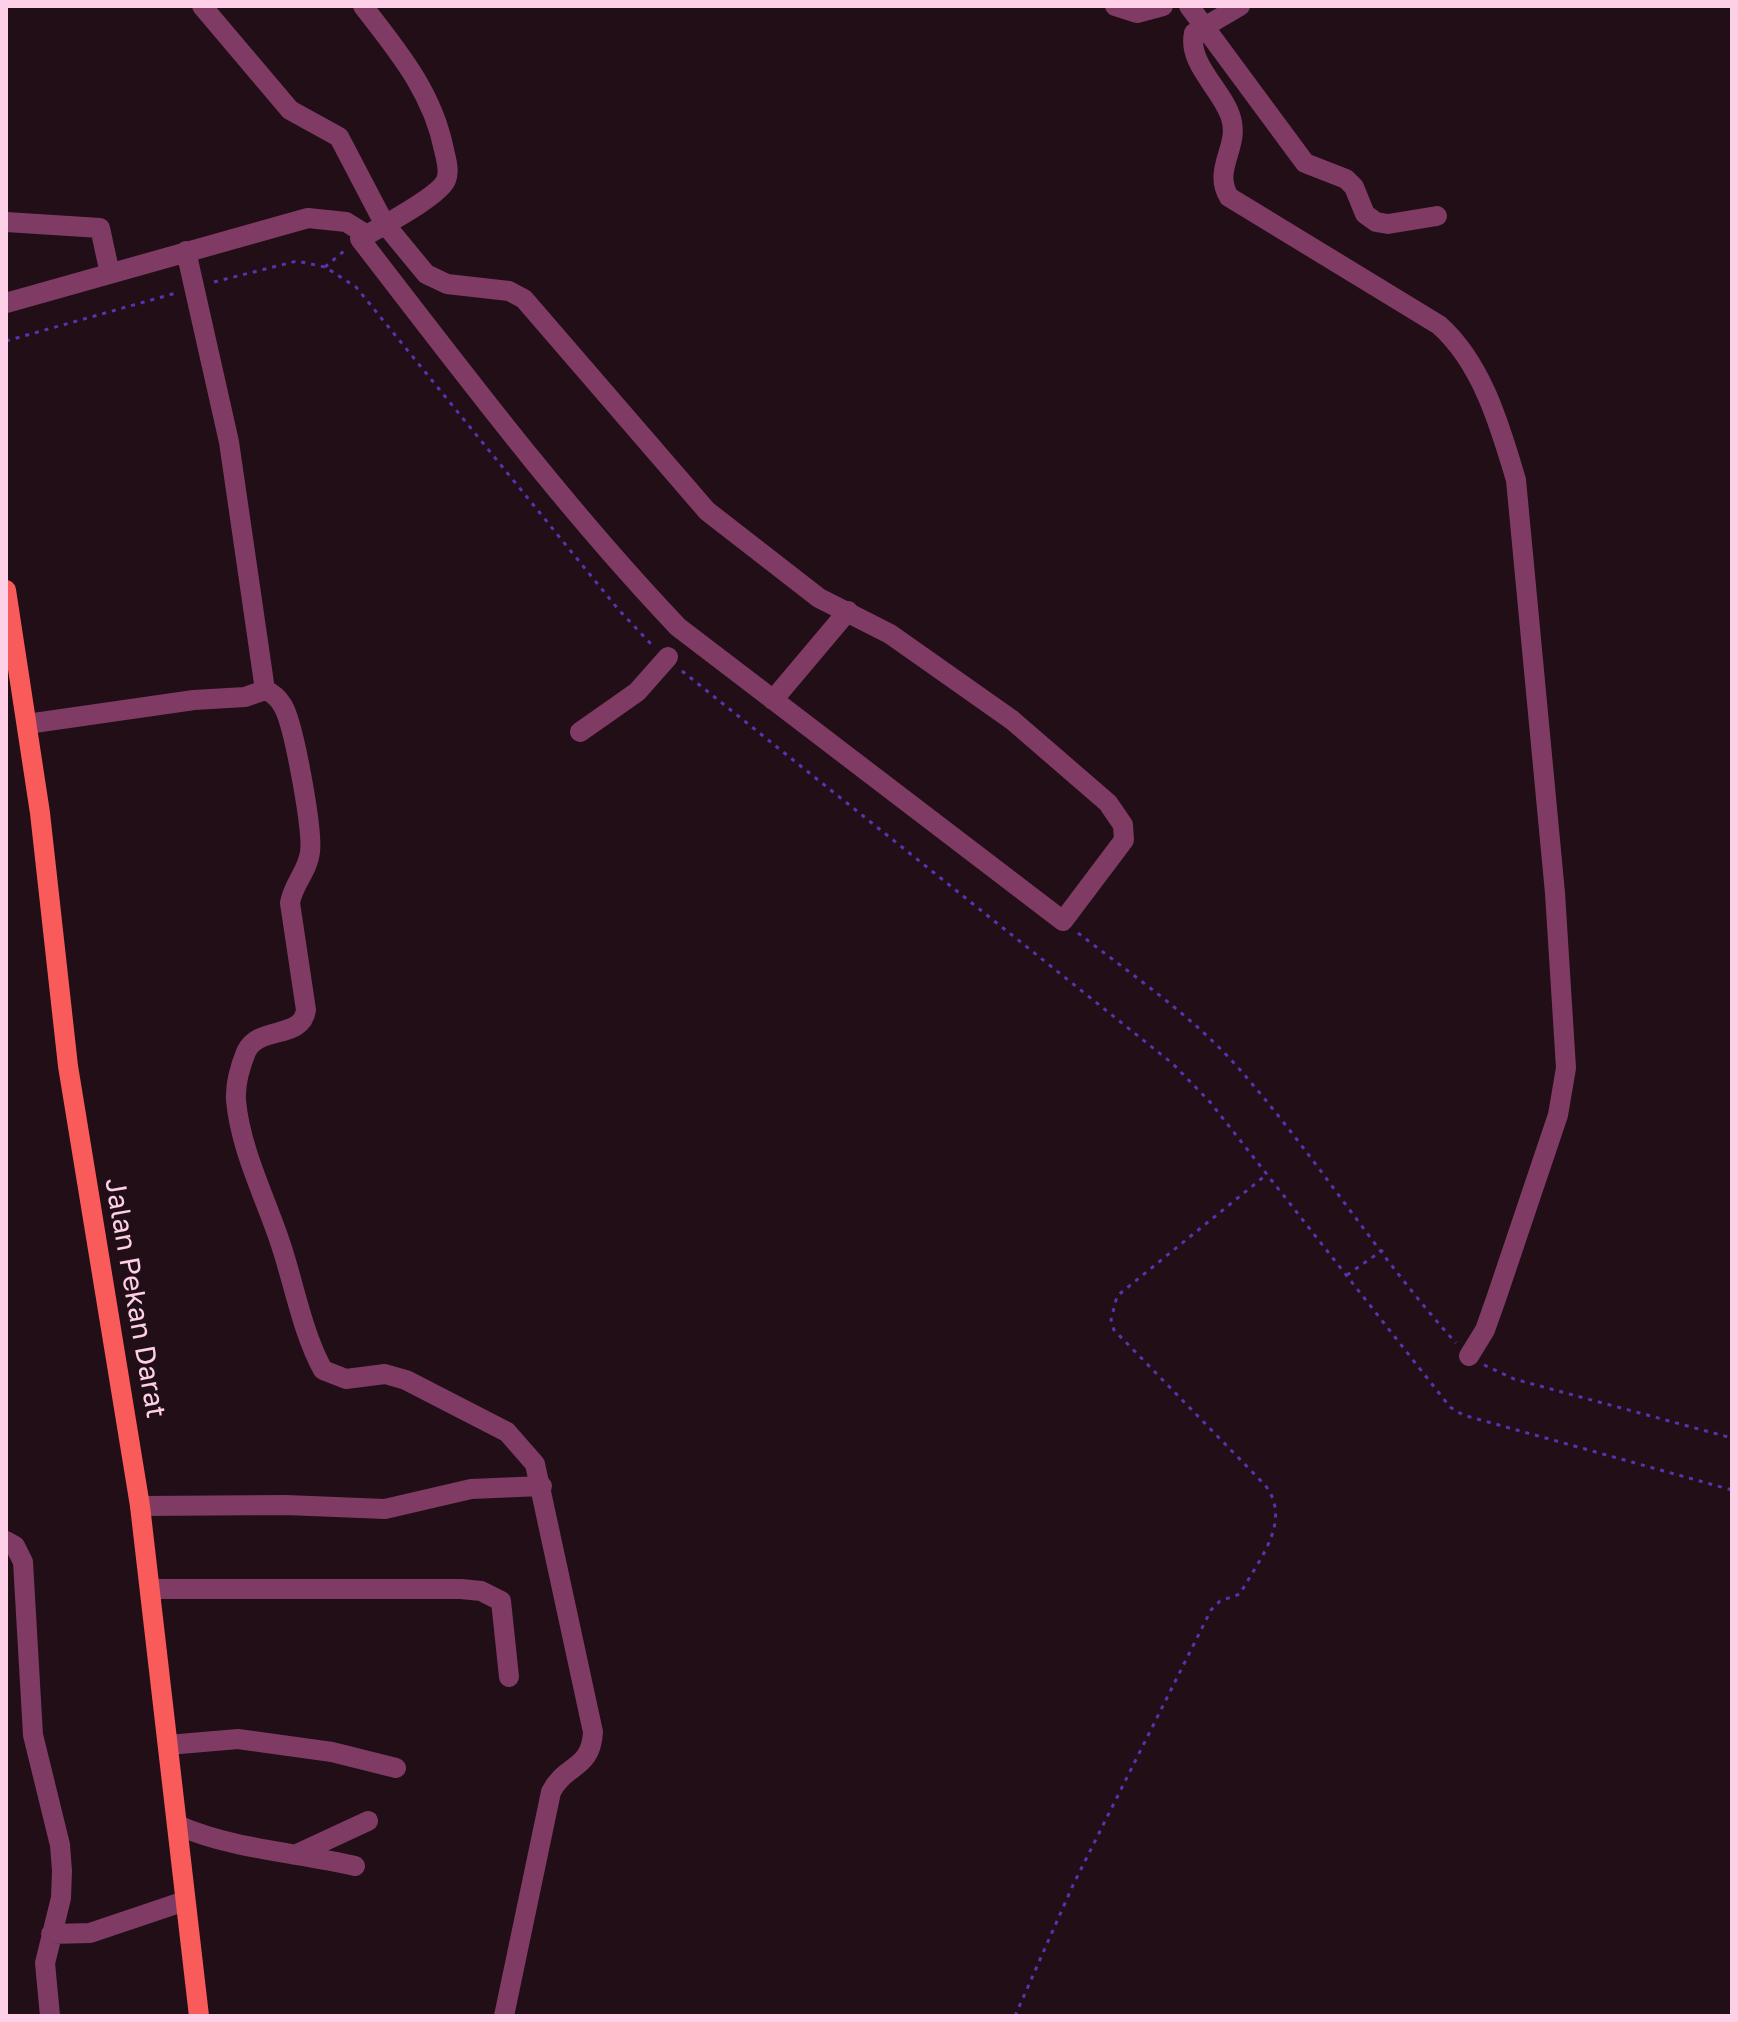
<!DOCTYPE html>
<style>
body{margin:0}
#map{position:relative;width:1738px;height:2022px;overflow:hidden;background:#210e17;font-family:"Golos Text",sans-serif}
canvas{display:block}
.frame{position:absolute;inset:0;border:8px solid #fdd0e7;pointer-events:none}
</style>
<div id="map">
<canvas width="1738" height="2022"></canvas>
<div class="frame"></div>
</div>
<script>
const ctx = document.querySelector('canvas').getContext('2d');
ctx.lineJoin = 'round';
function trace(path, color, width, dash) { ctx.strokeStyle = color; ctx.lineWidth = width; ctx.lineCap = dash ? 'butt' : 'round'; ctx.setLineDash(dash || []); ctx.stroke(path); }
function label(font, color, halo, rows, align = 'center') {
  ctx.font = font + ' "Golos Text",sans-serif'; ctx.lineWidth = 8; ctx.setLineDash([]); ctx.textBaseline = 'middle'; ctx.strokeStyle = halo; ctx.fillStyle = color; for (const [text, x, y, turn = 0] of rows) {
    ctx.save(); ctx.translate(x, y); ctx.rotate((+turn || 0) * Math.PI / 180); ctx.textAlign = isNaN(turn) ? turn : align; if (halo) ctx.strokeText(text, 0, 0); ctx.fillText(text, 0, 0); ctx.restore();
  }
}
trace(new Path2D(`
 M 325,267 L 344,251
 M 214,282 L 297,261 L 325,267 L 356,287 L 618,609 L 652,645
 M 6,341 L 176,293
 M 682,671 L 1173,1064 L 1210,1102 L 1450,1407 L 1463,1415 L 1732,1490
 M 1078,933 C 1131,974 1188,1013 1233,1062 C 1313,1151 1376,1255 1456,1343
 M 1347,1275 L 1383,1250
 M 1484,1365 L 1514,1379 L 1732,1438
 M 1015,2016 L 1073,1885 L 1211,1610 L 1220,1601 L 1240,1594 C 1259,1559 1293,1521 1265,1485 L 1114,1330 L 1111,1320 L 1117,1296 L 1266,1175`), '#5a32af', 3, [4, 6]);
trace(new Path2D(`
 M 202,6 L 290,110 L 339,137 L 384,223 L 426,274 L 447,284 L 509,291 L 524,299 L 707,511 L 819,598 L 890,634 L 1012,720 L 1108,803 L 1123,825 L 1124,840 L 1063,921 L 678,627 C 563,506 462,371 360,239 C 378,228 439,197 446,180 C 450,171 446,159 444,150 C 433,93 398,51 363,6
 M 1115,6 L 1137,13 L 1163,6
 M 1189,6 L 1305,163 L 1346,179 L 1354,187 L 1365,214 L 1376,222 L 1388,224 L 1437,216
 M 1240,6 L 1194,33 C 1187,64 1223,90 1231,118 C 1240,147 1212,169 1229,197 L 1439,325 C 1482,363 1500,426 1516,480 L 1555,893 L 1566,1068 L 1558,1115 L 1496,1299 L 1485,1330 L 1469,1356
 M 6,222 L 100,228 L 110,274
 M 186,251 L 229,442 L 265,690
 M 6,303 L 308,218 L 346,222 L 367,235
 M 265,690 C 273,693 279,699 283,706 C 294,725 313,830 310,852 C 308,871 293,884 290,903 L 306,1010 C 302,1040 258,1025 246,1052 C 240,1067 235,1084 236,1100 C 240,1148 265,1197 280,1242 C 294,1283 302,1332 323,1370 L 346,1379 L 385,1374 L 406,1380 L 507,1432 L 535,1464 L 593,1732 C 591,1770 565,1764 551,1792 L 504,2016
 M 773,700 L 848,611
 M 27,724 L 194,700 L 245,697 L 265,690
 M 580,732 L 637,692 L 668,657
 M 140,1506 L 286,1505 L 385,1509 L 471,1489 L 542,1486
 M 6,1541 L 15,1546 L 23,1562 L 33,1735 L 60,1845 L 62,1871 L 61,1898 L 45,1963 L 50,2016
 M 151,1589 L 461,1589 L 481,1591 L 501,1601 L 509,1677
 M 168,1745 L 238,1739 L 332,1752 L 396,1768
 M 177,1825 C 235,1850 294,1852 355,1866
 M 299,1853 L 368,1821
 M 51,1934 L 90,1933 L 185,1901`), '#7f3b63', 20);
trace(new Path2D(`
 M 6,590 L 40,813 L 68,1066 L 140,1506 L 199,2016`), '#f95b5b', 20);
label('28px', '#fdd0e7', '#210e17', [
 ["Jalan Pekan Darat",135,1298,80]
]);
</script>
